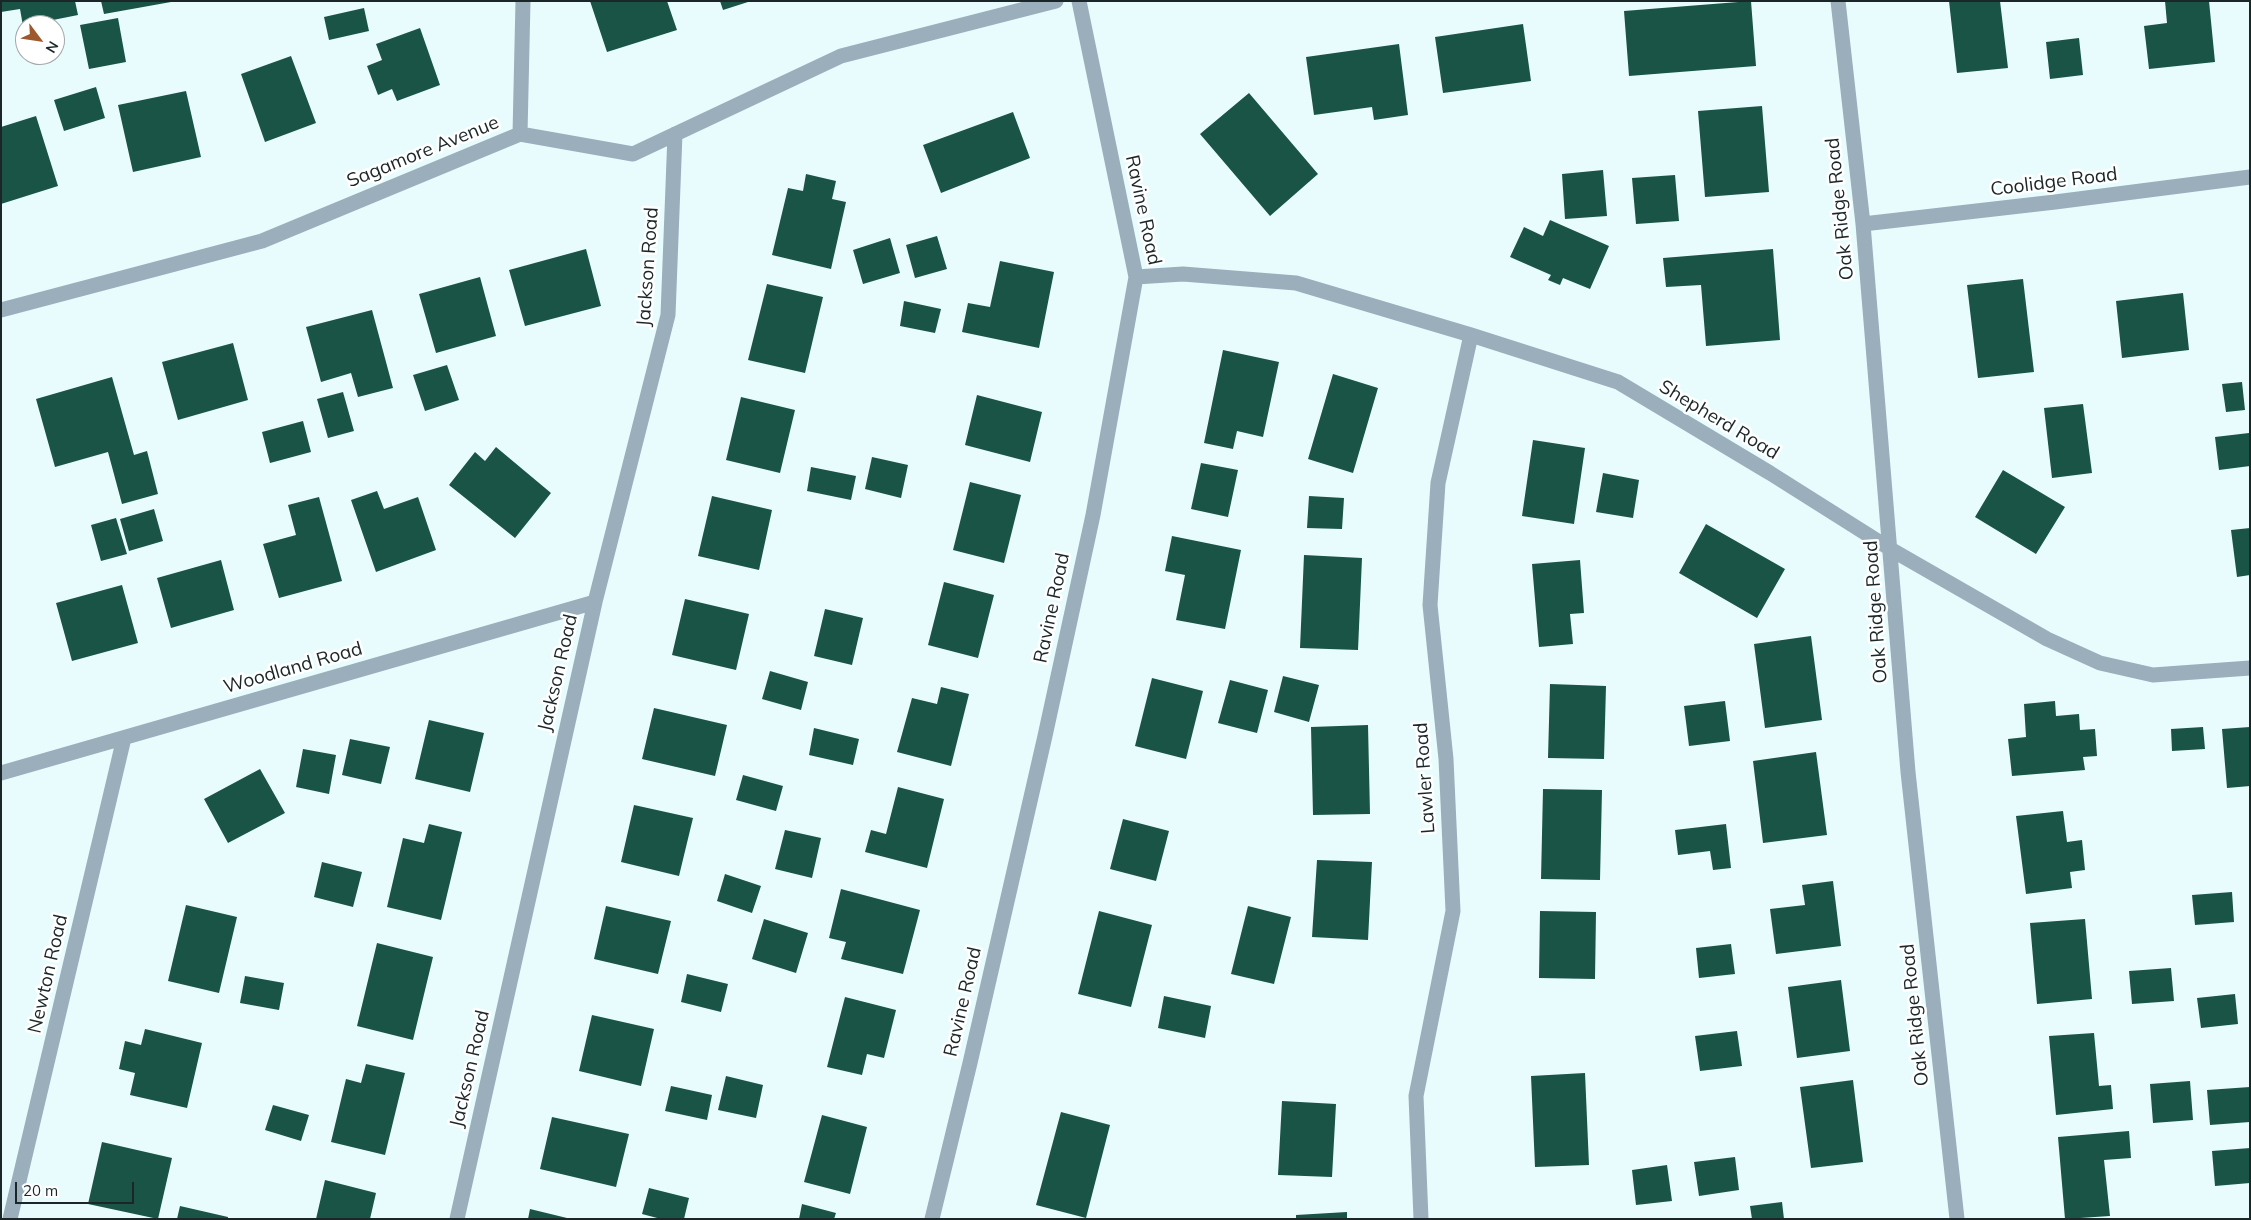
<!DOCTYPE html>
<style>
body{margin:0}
#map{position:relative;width:2251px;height:1220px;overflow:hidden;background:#e8fcfe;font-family:Mulish,sans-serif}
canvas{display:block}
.frame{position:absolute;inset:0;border:2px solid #1a2628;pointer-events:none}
.north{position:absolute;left:15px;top:15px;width:50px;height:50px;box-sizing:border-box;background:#fff;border:1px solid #a3a8a9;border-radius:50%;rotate:121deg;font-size:14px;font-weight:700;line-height:20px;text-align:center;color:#1a2628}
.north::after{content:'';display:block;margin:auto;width:18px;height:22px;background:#9e582d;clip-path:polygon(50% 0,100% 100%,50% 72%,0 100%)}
.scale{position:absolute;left:15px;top:1182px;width:119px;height:22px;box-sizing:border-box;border:2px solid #1a2628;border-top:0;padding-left:6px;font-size:15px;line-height:18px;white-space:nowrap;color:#1a2628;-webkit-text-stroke:4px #fff;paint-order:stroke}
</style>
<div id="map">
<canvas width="2251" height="1220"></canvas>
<div class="frame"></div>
<div class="north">N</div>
<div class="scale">20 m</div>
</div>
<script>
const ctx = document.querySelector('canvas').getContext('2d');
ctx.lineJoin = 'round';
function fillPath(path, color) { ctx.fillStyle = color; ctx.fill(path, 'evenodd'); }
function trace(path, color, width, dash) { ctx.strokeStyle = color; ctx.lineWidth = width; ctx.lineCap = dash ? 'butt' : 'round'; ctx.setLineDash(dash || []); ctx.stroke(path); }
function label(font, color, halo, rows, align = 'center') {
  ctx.font = font + ' Mulish,sans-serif'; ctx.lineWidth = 5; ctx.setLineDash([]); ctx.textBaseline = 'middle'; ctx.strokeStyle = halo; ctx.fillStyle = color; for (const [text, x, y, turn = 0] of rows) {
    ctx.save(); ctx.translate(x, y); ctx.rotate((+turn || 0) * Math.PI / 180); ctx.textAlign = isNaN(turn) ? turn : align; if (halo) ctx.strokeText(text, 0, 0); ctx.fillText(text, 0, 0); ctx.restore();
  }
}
fillPath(new Path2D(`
 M 1,1 L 75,1 L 78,15 L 23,26 L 20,9 L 1,12 Z
 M 101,1 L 171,1 L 171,2 L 104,14 Z
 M 590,1 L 667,1 L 677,30 L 607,52 Z
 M 720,1 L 748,1 L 748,2 L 723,10 Z
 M 1751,1 L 1756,66 L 1629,76 L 1624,11 Z
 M 1949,1 L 2000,1 L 2008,68 L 1957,73 Z
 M 2165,1 L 2209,1 L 2215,62 L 2149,69 L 2144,26 L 2167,23 Z
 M 364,8 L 369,31 L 329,40 L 324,17 Z
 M 118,18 L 126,62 L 89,69 L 80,25 Z
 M 1523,24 L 1531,81 L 1443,93 L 1435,37 Z
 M 420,28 L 440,85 L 397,101 L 392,89 L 378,95 L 367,66 L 382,60 L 376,44 Z
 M 2079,38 L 2083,75 L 2050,79 L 2046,42 Z
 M 1399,44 L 1408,115 L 1374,120 L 1372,107 L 1314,115 L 1306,57 Z
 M 291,56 L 316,123 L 265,142 L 241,74 Z
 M 96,87 L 105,118 L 64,131 L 54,100 Z
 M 186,91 L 201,157 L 133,172 L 118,105 Z
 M 1249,93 L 1318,174 L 1270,216 L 1200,134 Z
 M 1762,106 L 1769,192 L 1705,197 L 1698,111 Z
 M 1013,112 L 1030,158 L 941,193 L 923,145 Z
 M 36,116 L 58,186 L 1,204 L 1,127 Z
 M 1603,170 L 1607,216 L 1565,219 L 1562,174 Z
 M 806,174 L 836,181 L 832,199 L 846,202 L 831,269 L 772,255 L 788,188 L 803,191 Z
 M 1675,175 L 1679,221 L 1636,224 L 1632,178 Z
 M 1550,220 L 1609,246 L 1590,289 L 1563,278 L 1560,285 L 1548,280 L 1551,275 L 1510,257 L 1524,227 L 1543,236 Z
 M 937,236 L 947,269 L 915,278 L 906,245 Z
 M 890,238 L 900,273 L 863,284 L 853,250 Z
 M 586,249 L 601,306 L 525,326 L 509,270 Z
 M 1773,249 L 1780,340 L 1706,346 L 1701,285 L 1666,287 L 1663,258 Z
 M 1000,261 L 1054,272 L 1039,348 L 962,332 L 968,303 L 990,307 Z
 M 480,277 L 496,336 L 436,353 L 419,294 Z
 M 2023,279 L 2034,372 L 1978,378 L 1967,285 Z
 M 767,284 L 823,297 L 805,373 L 748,360 Z
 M 2183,293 L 2189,350 L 2122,358 L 2116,301 Z
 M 904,301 L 941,309 L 935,333 L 900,326 Z
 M 372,310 L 393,388 L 358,397 L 351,373 L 321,382 L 306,327 Z
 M 233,343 L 248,400 L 178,420 L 162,362 Z
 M 1223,350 L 1279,362 L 1263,437 L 1237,431 L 1233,449 L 1204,443 Z
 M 447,365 L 459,400 L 425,411 L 413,375 Z
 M 1333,374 L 1378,388 L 1353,473 L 1308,459 Z
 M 112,377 L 134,455 L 147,451 L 158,494 L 122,504 L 108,452 L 55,467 L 36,399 Z
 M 2242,382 L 2245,410 L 2226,412 L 2222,384 Z
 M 343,392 L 354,431 L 328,438 L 317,399 Z
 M 977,395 L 1042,412 L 1030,462 L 965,445 Z
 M 741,397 L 795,410 L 780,473 L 726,460 Z
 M 2083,404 L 2092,473 L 2052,478 L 2044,408 Z
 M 303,421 L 311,452 L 270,463 L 262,432 Z
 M 2249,433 L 2250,466 L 2219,470 L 2215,437 Z
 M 1533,440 L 1585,448 L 1574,524 L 1522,516 Z
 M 496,447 L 551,493 L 515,538 L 449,485 L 475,452 L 485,461 Z
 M 872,457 L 908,465 L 901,498 L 865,489 Z
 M 1201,463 L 1238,470 L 1228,517 L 1191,509 Z
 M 811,467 L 856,476 L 851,500 L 807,491 Z
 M 2003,470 L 2065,507 L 2036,554 L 1975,517 Z
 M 1603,473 L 1639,480 L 1633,518 L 1596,512 Z
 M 970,482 L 1021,495 L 1004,563 L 953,550 Z
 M 377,491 L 384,509 L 418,497 L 436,550 L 376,572 L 351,500 Z
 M 712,496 L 772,510 L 759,570 L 698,556 Z
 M 1309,496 L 1344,498 L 1342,529 L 1307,528 Z
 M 319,497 L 342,581 L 279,598 L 263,544 L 296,535 L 288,505 Z
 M 154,509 L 163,541 L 129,551 L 120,519 Z
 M 116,518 L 127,554 L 101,561 L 91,525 Z
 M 1706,524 L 1785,569 L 1757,618 L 1679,573 Z
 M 2250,528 L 2250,575 L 2237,577 L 2231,530 Z
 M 1172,536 L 1241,550 L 1225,629 L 1176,620 L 1185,575 L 1165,571 Z
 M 1304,555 L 1362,558 L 1358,650 L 1300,648 Z
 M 221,560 L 234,610 L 171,628 L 157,578 Z
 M 1580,560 L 1584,613 L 1570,614 L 1573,644 L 1539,647 L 1532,564 Z
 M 944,582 L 994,595 L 978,658 L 928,645 Z
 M 122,585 L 138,643 L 72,661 L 56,603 Z
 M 685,599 L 749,614 L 736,670 L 672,655 Z
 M 825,609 L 863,618 L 852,665 L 814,656 Z
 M 1811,636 L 1822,720 L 1765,728 L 1754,644 Z
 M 770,671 L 808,682 L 801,710 L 762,699 Z
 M 1283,676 L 1319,685 L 1309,722 L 1274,712 Z
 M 1152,678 L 1203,691 L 1186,759 L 1135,746 Z
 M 1230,680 L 1268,690 L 1257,733 L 1218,723 Z
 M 1550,684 L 1606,686 L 1604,759 L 1548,758 Z
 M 941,687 L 969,694 L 951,766 L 897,752 L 912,698 L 937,704 Z
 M 1725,701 L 1730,741 L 1689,746 L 1684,706 Z
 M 2055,701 L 2056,716 L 2079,714 L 2080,730 L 2095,729 L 2097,756 L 2083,757 L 2085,770 L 2012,776 L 2008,739 L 2026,737 L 2024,704 Z
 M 654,708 L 727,725 L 715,776 L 642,759 Z
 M 429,720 L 484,733 L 470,792 L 415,779 Z
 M 1368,725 L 1370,814 L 1313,815 L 1311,727 Z
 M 2203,727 L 2205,749 L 2172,751 L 2171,729 Z
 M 2250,727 L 2250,786 L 2227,788 L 2222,729 Z
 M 814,728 L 859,739 L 853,765 L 809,755 Z
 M 350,739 L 390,747 L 381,784 L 342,775 Z
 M 303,749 L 336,755 L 329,794 L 296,787 Z
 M 1816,752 L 1827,835 L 1763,843 L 1753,761 Z
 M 260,769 L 285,813 L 228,843 L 204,799 Z
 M 743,775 L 783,786 L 776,811 L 736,800 Z
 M 898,787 L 944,799 L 927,868 L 865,852 L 871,830 L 886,834 Z
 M 1543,789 L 1602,790 L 1600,880 L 1541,879 Z
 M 634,805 L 693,818 L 679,876 L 621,862 Z
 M 2063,811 L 2067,842 L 2082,840 L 2085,870 L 2070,872 L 2072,888 L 2026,894 L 2016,816 Z
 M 1123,819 L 1169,831 L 1156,881 L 1110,869 Z
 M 429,824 L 462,832 L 441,920 L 387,907 L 403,838 L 424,843 Z
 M 1726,824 L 1731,868 L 1713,870 L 1710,851 L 1678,855 L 1675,830 Z
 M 785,830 L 821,838 L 812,878 L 775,869 Z
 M 1317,860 L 1372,862 L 1368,940 L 1312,937 Z
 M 322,862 L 362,872 L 353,907 L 314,897 Z
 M 725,874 L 761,886 L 752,913 L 717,901 Z
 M 1833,881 L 1841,946 L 1776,954 L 1770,909 L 1805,905 L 1802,885 Z
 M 841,889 L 920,910 L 903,974 L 841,959 L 846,942 L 829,938 Z
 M 2232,892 L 2234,922 L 2195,925 L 2192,895 Z
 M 186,905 L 237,917 L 219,993 L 168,981 Z
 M 606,906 L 671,921 L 658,974 L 594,959 Z
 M 1248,906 L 1291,917 L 1274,984 L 1231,974 Z
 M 1099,911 L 1152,925 L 1131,1007 L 1078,994 Z
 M 1540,911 L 1596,912 L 1595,979 L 1539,978 Z
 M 764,919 L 808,933 L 796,973 L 752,959 Z
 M 2085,919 L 2092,999 L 2037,1004 L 2030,923 Z
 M 377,943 L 433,957 L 413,1040 L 357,1026 Z
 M 1731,944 L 1735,974 L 1699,978 L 1696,948 Z
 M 2171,968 L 2174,1001 L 2132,1004 L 2129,971 Z
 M 687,974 L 728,984 L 721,1012 L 681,1002 Z
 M 245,976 L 284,983 L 279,1010 L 240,1003 Z
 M 1841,980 L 1850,1051 L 1797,1058 L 1788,987 Z
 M 2235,994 L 2238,1024 L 2201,1028 L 2197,998 Z
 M 1164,996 L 1211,1006 L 1205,1038 L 1158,1028 Z
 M 845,997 L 896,1010 L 884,1058 L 867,1054 L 862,1075 L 827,1067 Z
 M 592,1015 L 654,1029 L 641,1086 L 579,1071 Z
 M 145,1029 L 202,1043 L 187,1108 L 130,1095 L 135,1073 L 119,1069 L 125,1041 L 141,1045 Z
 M 1737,1031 L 1742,1066 L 1700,1071 L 1695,1036 Z
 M 2094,1033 L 2099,1086 L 2111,1085 L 2113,1109 L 2056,1115 L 2049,1036 Z
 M 366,1064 L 405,1073 L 385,1155 L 331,1142 L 346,1079 L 361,1083 Z
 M 1585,1073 L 1589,1165 L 1535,1167 L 1531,1076 Z
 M 726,1076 L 763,1085 L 756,1118 L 718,1110 Z
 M 1853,1080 L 1863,1162 L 1811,1168 L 1800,1087 Z
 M 2190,1081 L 2193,1120 L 2153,1123 L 2150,1084 Z
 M 671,1086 L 712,1095 L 707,1120 L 665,1111 Z
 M 2250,1087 L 2250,1122 L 2210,1125 L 2207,1090 Z
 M 1282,1101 L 1336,1104 L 1332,1177 L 1278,1175 Z
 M 273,1105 L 309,1115 L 301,1141 L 265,1130 Z
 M 1061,1112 L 1110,1125 L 1086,1218 L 1036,1205 Z
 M 822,1115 L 867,1127 L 850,1194 L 804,1182 Z
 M 552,1117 L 629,1134 L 616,1187 L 540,1169 Z
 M 2129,1131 L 2131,1158 L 2104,1160 L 2110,1216 L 2065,1219 L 2058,1137 Z
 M 102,1142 L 172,1158 L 158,1219 L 88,1204 Z
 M 2250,1148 L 2250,1183 L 2215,1186 L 2212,1151 Z
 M 1735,1157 L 1739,1190 L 1699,1196 L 1694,1162 Z
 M 1667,1165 L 1672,1201 L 1636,1205 L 1632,1170 Z
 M 325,1180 L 376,1193 L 370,1219 L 316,1219 Z
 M 649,1188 L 689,1198 L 684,1219 L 661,1219 L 642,1214 Z
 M 1782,1202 L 1784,1219 L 1752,1219 L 1750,1206 Z
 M 802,1204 L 836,1213 L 834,1219 L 799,1219 Z
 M 180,1206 L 228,1217 L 228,1219 L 177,1219 Z
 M 530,1209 L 567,1218 L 567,1219 L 528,1219 Z
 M 1347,1212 L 1347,1219 L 1296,1219 L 1296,1215 Z`), '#1a5447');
trace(new Path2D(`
 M 1838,1 L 1863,224 L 1908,772 L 1957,1219
 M 520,134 L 523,1
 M 1863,224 L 2055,202 L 2250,177
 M 1136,277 L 1183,274 L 1296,283 L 1471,335 L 1618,382 L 1770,473 L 1892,550 L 2047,639 L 2100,663 L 2153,675 L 2250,668
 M 1,310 L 262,241 L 520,134 L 633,154 L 841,56 L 1056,1
 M 1,773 L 595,602
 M 10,1219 L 124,738
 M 457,1219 L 595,602 L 668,315 L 675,134
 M 932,1219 L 970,1063 L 1045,736 L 1093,515 L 1136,277 L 1079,1
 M 1421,1219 L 1416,1096 L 1453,911 L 1446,759 L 1430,605 L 1438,483 L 1471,335`), '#9baebb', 15);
label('19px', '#1a2628', '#fff', [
 ["Sagamore Avenue",423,152,-22],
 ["Coolidge Road",2054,182,-7],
 ["Oak Ridge Road",1840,209,-96],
 ["Ravine Road",1143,210,78],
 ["Jackson Road",648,267,-86],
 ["Shepherd Road",1719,420,31],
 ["Ravine Road",1052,608,-78],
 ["Oak Ridge Road",1876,612,-94],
 ["Woodland Road",293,668,-16],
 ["Jackson Road",558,673,-77],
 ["Lawler Road",1425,778,-94],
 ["Newton Road",48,974,-77],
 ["Ravine Road",963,1002,-77],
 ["Oak Ridge Road",1915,1015,-96],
 ["Jackson Road",470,1069,-77]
]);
</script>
